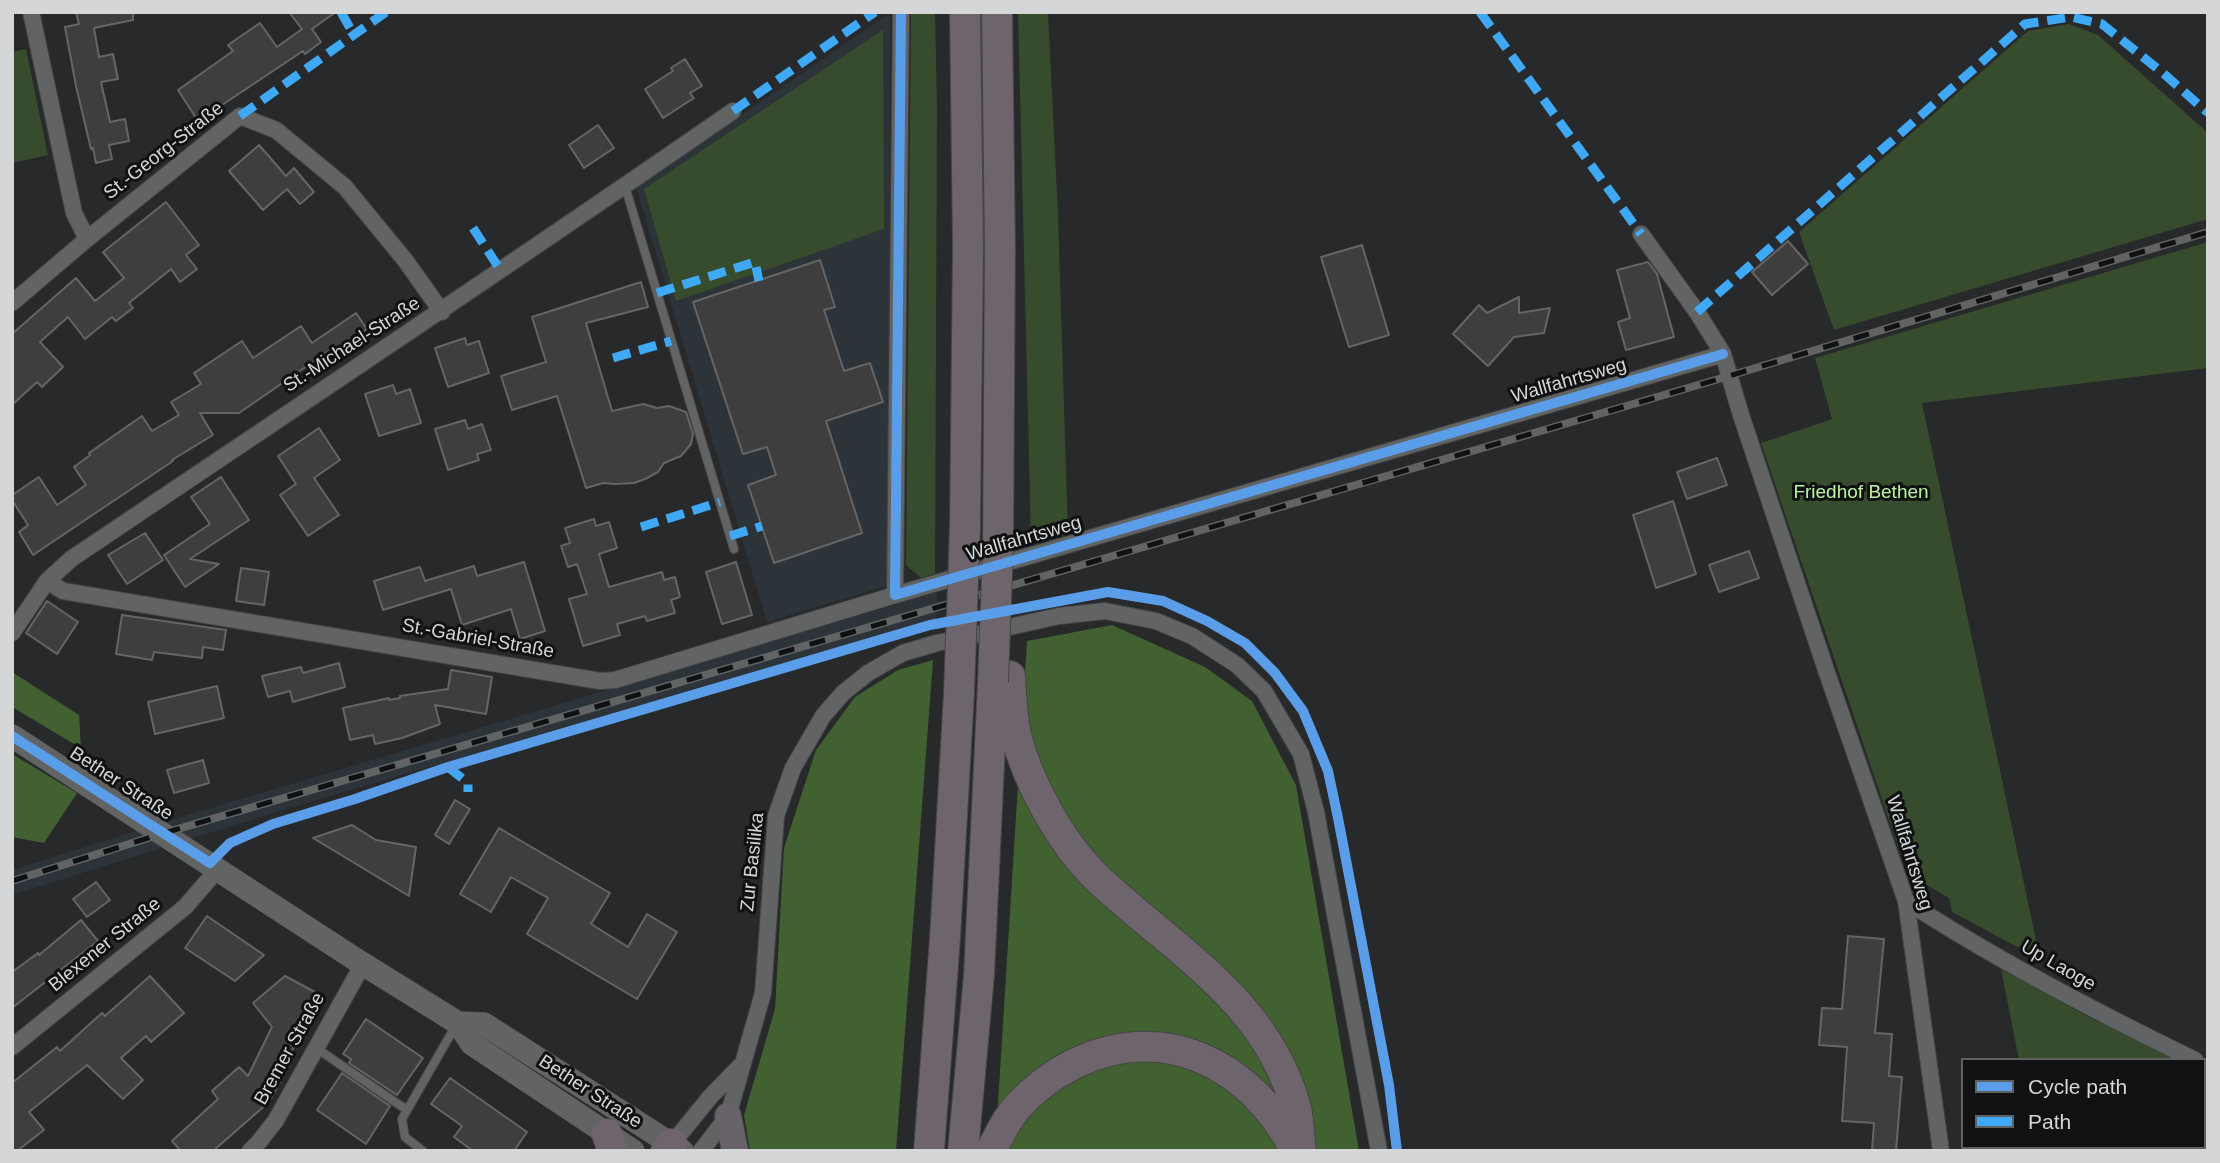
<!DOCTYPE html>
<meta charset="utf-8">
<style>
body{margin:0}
#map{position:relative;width:2220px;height:1163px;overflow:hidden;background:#27292a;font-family:Helvetica,sans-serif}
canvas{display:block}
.frame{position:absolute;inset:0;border:14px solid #d4d6d8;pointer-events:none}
.legend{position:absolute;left:1961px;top:1058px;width:245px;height:91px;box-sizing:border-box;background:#101112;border:2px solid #5e6061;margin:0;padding:9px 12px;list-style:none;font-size:21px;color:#d4d6d8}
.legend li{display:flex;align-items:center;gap:14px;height:35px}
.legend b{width:35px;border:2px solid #5e6061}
</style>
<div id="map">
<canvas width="2220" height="1163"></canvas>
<div class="frame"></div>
<ul class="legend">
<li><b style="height:9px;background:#5a9eea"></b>Cycle path</li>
<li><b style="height:9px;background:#3fa9f5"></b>Path</li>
</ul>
</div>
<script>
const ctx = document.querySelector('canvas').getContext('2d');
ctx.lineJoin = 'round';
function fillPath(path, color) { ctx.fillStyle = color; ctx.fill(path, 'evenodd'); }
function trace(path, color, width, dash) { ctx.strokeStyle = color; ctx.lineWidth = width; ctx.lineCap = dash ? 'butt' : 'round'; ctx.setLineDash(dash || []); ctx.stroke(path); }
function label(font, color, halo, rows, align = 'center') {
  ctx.font = font + ' Helvetica,sans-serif'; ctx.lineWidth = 6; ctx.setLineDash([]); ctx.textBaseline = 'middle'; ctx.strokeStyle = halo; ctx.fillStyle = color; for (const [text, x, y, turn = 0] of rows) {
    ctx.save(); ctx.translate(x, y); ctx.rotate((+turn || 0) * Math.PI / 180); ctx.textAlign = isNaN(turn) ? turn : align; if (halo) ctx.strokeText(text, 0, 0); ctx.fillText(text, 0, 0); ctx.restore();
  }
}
fillPath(new Path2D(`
 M 890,13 L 889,585 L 767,622 L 636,187 Z
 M 937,592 L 936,619 L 296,806 L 12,895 L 12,870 L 184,816 Z`), '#2d3439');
fillPath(new Path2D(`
 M 911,12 L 935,12 L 937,107 L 935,573 L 921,578 L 906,565 Z
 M 1018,12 L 1048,12 L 1058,215 L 1068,535 L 1031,540 Z
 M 2069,24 L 2098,35 L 2208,133 L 2208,219 L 1834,330 L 1799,232 L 2028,31 Z
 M 883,30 L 884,229 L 676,301 L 644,189 Z
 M 26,49 L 48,155 L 12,163 L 12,52 Z
 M 2208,242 L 2208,368 L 1922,403 L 2040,959 L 1952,912 L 1949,898 L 1925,884 L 1909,859 L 1902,858 L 1761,443 L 1832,419 L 1815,358 Z
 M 2001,969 L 2094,1020 L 2179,1060 L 2019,1060 Z
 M 2204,1071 L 2208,1073 L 2208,1151 L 2036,1151 L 2036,1147 L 2204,1147 Z`), '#374b2d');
fillPath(new Path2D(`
 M 1112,625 L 1205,667 L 1252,701 L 1296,785 L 1359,1151 L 995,1151 L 1027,641 Z
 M 933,660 L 896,1151 L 750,1151 L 744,1115 L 775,1009 L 784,848 L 816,750 L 855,697 L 898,670 Z
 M 12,672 L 79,715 L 81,748 L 12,707 Z
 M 12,754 L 77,793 L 44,843 L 12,837 Z`), '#416131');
const building = new Path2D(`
 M 76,12 L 133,12 L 133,20 L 94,28 L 99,57 L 113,54 L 118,79 L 101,82 L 110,122 L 125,119 L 129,141 L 109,145 L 112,159 L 96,163 L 93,148 L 91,149 L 76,86 L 65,27 L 79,24 Z
 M 289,12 L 336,12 L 312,29 L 321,42 L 305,54 L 303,51 L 198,121 L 178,90 L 233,51 L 228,45 L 260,23 L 277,47 L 302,29 Z
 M 685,59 L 702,86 L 690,93 L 694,98 L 663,118 L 645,89 L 673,71 L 671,68 Z
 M 598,125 L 614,148 L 584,168 L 569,145 Z
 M 259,145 L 286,176 L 294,168 L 314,192 L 300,204 L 287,189 L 263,210 L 229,171 Z
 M 166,202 L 199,245 L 186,255 L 197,269 L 180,282 L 171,269 L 129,303 L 133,308 L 116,321 L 112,317 L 85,339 L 68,317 L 40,342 L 63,367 L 42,387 L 37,382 L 12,405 L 12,334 L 76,278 L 95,301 L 124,278 L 103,252 Z
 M 1788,241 L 1808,264 L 1772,295 L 1752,272 Z
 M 1362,245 L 1389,335 L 1349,347 L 1321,257 Z
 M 820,260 L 835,307 L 824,310 L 844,371 L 870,363 L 883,402 L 826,421 L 862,533 L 774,563 L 748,485 L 776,475 L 767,447 L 743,454 L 693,302 Z
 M 1648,262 L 1657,274 L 1674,337 L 1626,350 L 1618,322 L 1630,318 L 1617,270 Z
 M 641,282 L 648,307 L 586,323 L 612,411 L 643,404 L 657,408 L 669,406 L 686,412 L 693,434 L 691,444 L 681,456 L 664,463 L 658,472 L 645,479 L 634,483 L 615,484 L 603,483 L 586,488 L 557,396 L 512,410 L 501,376 L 546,362 L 532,317 Z
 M 1519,297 L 1519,313 L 1550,308 L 1544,333 L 1514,337 L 1488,366 L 1453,334 L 1479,305 L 1487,313 Z
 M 356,313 L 367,329 L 338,349 L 336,346 L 239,413 L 200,413 L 213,435 L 172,460 L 173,461 L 33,555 L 19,532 L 28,525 L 12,500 L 12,495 L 39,477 L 57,505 L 86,485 L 74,467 L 90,455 L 89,453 L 142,416 L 152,431 L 179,415 L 171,402 L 201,384 L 194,373 L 242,341 L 253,358 L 301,326 L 312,343 Z
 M 465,338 L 467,345 L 479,341 L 489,373 L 448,387 L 435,348 Z
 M 393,385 L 396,394 L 410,389 L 421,423 L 379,436 L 365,394 Z
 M 465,420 L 468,429 L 482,424 L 491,450 L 477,454 L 479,460 L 448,470 L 435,429 Z
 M 319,428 L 340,460 L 314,478 L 339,515 L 308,536 L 280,495 L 296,484 L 278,456 Z
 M 1717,458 L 1727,485 L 1687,499 L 1677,472 Z
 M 221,477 L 249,520 L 190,559 L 219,564 L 185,587 L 164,555 L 210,524 L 191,497 Z
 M 1673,501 L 1696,574 L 1656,588 L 1633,515 Z
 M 594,519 L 596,526 L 609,522 L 617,548 L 599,554 L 609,587 L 662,572 L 664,580 L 675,577 L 680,597 L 671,600 L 675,613 L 647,621 L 645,616 L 617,624 L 620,635 L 583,646 L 569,599 L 587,594 L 577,564 L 568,567 L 561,546 L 570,543 L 565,528 Z
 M 145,533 L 163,560 L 127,584 L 108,555 Z
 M 1749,551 L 1759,578 L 1719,592 L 1709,565 Z
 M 524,562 L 545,631 L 520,639 L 511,609 L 462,625 L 451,589 L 383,610 L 374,581 L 420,567 L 425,581 L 474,566 L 477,576 Z
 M 736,562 L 752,615 L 722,624 L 706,572 Z
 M 241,568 L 269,572 L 264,605 L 236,601 Z
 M 47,601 L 78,622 L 57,654 L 26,633 Z
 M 122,615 L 226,630 L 223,650 L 203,647 L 202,658 L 154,652 L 152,660 L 116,654 Z
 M 339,663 L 345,687 L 293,702 L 290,691 L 268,697 L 262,676 L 301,667 L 303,673 Z
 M 451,670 L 492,677 L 486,714 L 435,705 L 440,724 L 402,738 L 375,744 L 373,735 L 350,740 L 343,708 L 389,698 L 389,700 L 400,698 L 400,696 L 448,689 Z
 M 217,686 L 224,718 L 155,734 L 148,702 Z
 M 203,760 L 209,783 L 174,793 L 167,770 Z
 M 455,800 L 470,809 L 449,844 L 435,835 Z
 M 352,825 L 376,840 L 416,847 L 409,896 L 313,838 Z
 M 499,828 L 610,893 L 591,924 L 628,947 L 647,914 L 677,932 L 637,999 L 527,934 L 548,898 L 511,877 L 491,912 L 460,894 Z
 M 96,882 L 110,900 L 87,917 L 73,899 Z
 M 207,916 L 264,955 L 235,981 L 185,948 Z
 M 81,920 L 98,941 L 12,1008 L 12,972 L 38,953 L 39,955 Z
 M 1848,936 L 1884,939 L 1875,1033 L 1892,1034 L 1889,1076 L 1902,1077 L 1896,1151 L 1872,1151 L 1874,1123 L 1842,1121 L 1847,1047 L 1819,1045 L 1822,1008 L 1842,1009 Z
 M 150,976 L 184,1013 L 151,1042 L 146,1036 L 121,1058 L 143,1080 L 123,1099 L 87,1065 L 29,1112 L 44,1130 L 17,1151 L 12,1151 L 12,1083 L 57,1047 L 60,1051 L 102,1013 L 105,1016 Z
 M 285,976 L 315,992 L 297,1033 L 301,1035 L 290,1054 L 294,1056 L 269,1102 L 213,1151 L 181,1151 L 172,1141 L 218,1099 L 212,1091 L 239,1067 L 248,1076 L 272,1027 L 253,1003 Z
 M 366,1019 L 423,1058 L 397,1095 L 349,1063 L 351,1059 L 343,1054 Z
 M 342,1073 L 390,1106 L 366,1144 L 317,1110 Z
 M 450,1078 L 527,1132 L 514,1151 L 473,1151 L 454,1137 L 462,1126 L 431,1104 Z`);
fillPath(building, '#3e3e3e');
trace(building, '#656565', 2);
const lane = new Path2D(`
 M 625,186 L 734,549
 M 316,1048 L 407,1110
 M 423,1151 L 405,1137 L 402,1119 L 456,1025`);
const street = new Path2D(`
 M 901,12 L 895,595 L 1723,354
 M 1641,234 L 1697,312 L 1723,354 L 1741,415 L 1826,670 L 1906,901 L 1941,1151
 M 87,239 L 240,116 L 276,130 L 345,187 L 405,260 L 442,312
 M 12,303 L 87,239 L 74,213 L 31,12
 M 47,581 L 63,591 L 600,681 L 615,680 L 895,595
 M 12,633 L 47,581 L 71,559 C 292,410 514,263 733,111
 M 1906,901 C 1998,961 2096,1012 2195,1060
 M 12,1047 L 185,907 L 218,869
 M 672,1144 L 710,1097 L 740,1066
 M 250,1151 L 259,1142 L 276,1120 L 363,964
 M 701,1151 L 728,1116 L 763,993 L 776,816 L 793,768 L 823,716 L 843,693 L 868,673 L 903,653 L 937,643 L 1059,616 L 1105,611 L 1156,621 L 1192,636 L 1237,665 L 1264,691 L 1301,754 L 1316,812 L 1379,1151`);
const secondary = new Path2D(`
 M 12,736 L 355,959 L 458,1023 L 472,1044 L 633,1151
 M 458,1023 L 484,1024 L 682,1151`);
const primary = new Path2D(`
 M 728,1116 L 735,1151`);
const highway = new Path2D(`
 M 997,12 L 1000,248 L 998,549
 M 965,527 L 968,248 L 965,12
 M 1010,676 C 1011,696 1012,716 1016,735 C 1028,783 1061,843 1097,878 C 1172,949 1267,1000 1296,1108 C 1299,1122 1299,1137 1301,1151
 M 607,1134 L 613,1151
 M 666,1151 L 672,1144
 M 929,1151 L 945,938 L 959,693
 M 963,1151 L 979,975 L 993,682
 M 991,1151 C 999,1135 1007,1118 1019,1105 C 1034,1089 1051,1076 1070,1066 C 1162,1019 1250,1063 1295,1149`);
trace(lane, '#434546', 10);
trace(street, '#434546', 18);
trace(secondary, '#434546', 24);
trace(primary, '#434546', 28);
trace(highway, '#434546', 32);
trace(lane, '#626363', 8);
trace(street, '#626363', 16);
trace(secondary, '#626363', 23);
trace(primary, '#686368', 26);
trace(highway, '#6e646b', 30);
const rail = new Path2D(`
 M 12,881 L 164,833 L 1729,376 L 2208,232`);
trace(rail, '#626464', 8);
trace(rail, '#101112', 5, [16]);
const highwayBridge = new Path2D(`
 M 993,682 L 998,549
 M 959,693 L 965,527`);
trace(highwayBridge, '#434546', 32, []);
trace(highwayBridge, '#6e646b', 30);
trace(new Path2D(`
 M 341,12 L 354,35
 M 1480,12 L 1641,234
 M 733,111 L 875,12
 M 240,116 L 386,12
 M 473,228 L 501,271
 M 657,293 L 755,262 L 759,281
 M 1697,312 L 2025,24 L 2071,17 L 2102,24 L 2163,73 L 2208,113
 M 613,358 L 671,341
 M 641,527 L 720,502
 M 730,536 L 762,526
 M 448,767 L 468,783 L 468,792`), '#3fa9f5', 9, [18, 9]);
trace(new Path2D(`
 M 901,12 L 895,595 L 1723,354
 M 12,736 L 210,863 L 230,843 L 273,824 L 355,799 L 448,767 L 930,625 L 1108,592 L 1163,601 L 1207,621 L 1245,643 L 1275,673 L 1303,711 L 1328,771 L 1338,818 L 1389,1085 L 1397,1151`), '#5a9eea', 10);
label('19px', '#d4d6d8', '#101112', [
 ["St.-Georg-Straße",164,151,-38],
 ["St.-Michael-Straße",352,345,-33],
 ["Wallfahrtsweg",1569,381,-16],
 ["Wallfahrtsweg",1024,539,-16],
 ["St.-Gabriel-Straße",478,639,10],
 ["Bether Straße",121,784,33],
 ["Wallfahrtsweg",1909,853,73],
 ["Zur Basilika",753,862,-84],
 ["Blexener Straße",105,945,-39],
 ["Up Laoge",2058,966,30],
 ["Bremer Straße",290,1049,-61],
 ["Bether Straße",590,1092,33]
]);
label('19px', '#bcf3a0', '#101112', [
 ["Friedhof Bethen",1861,493]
]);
</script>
